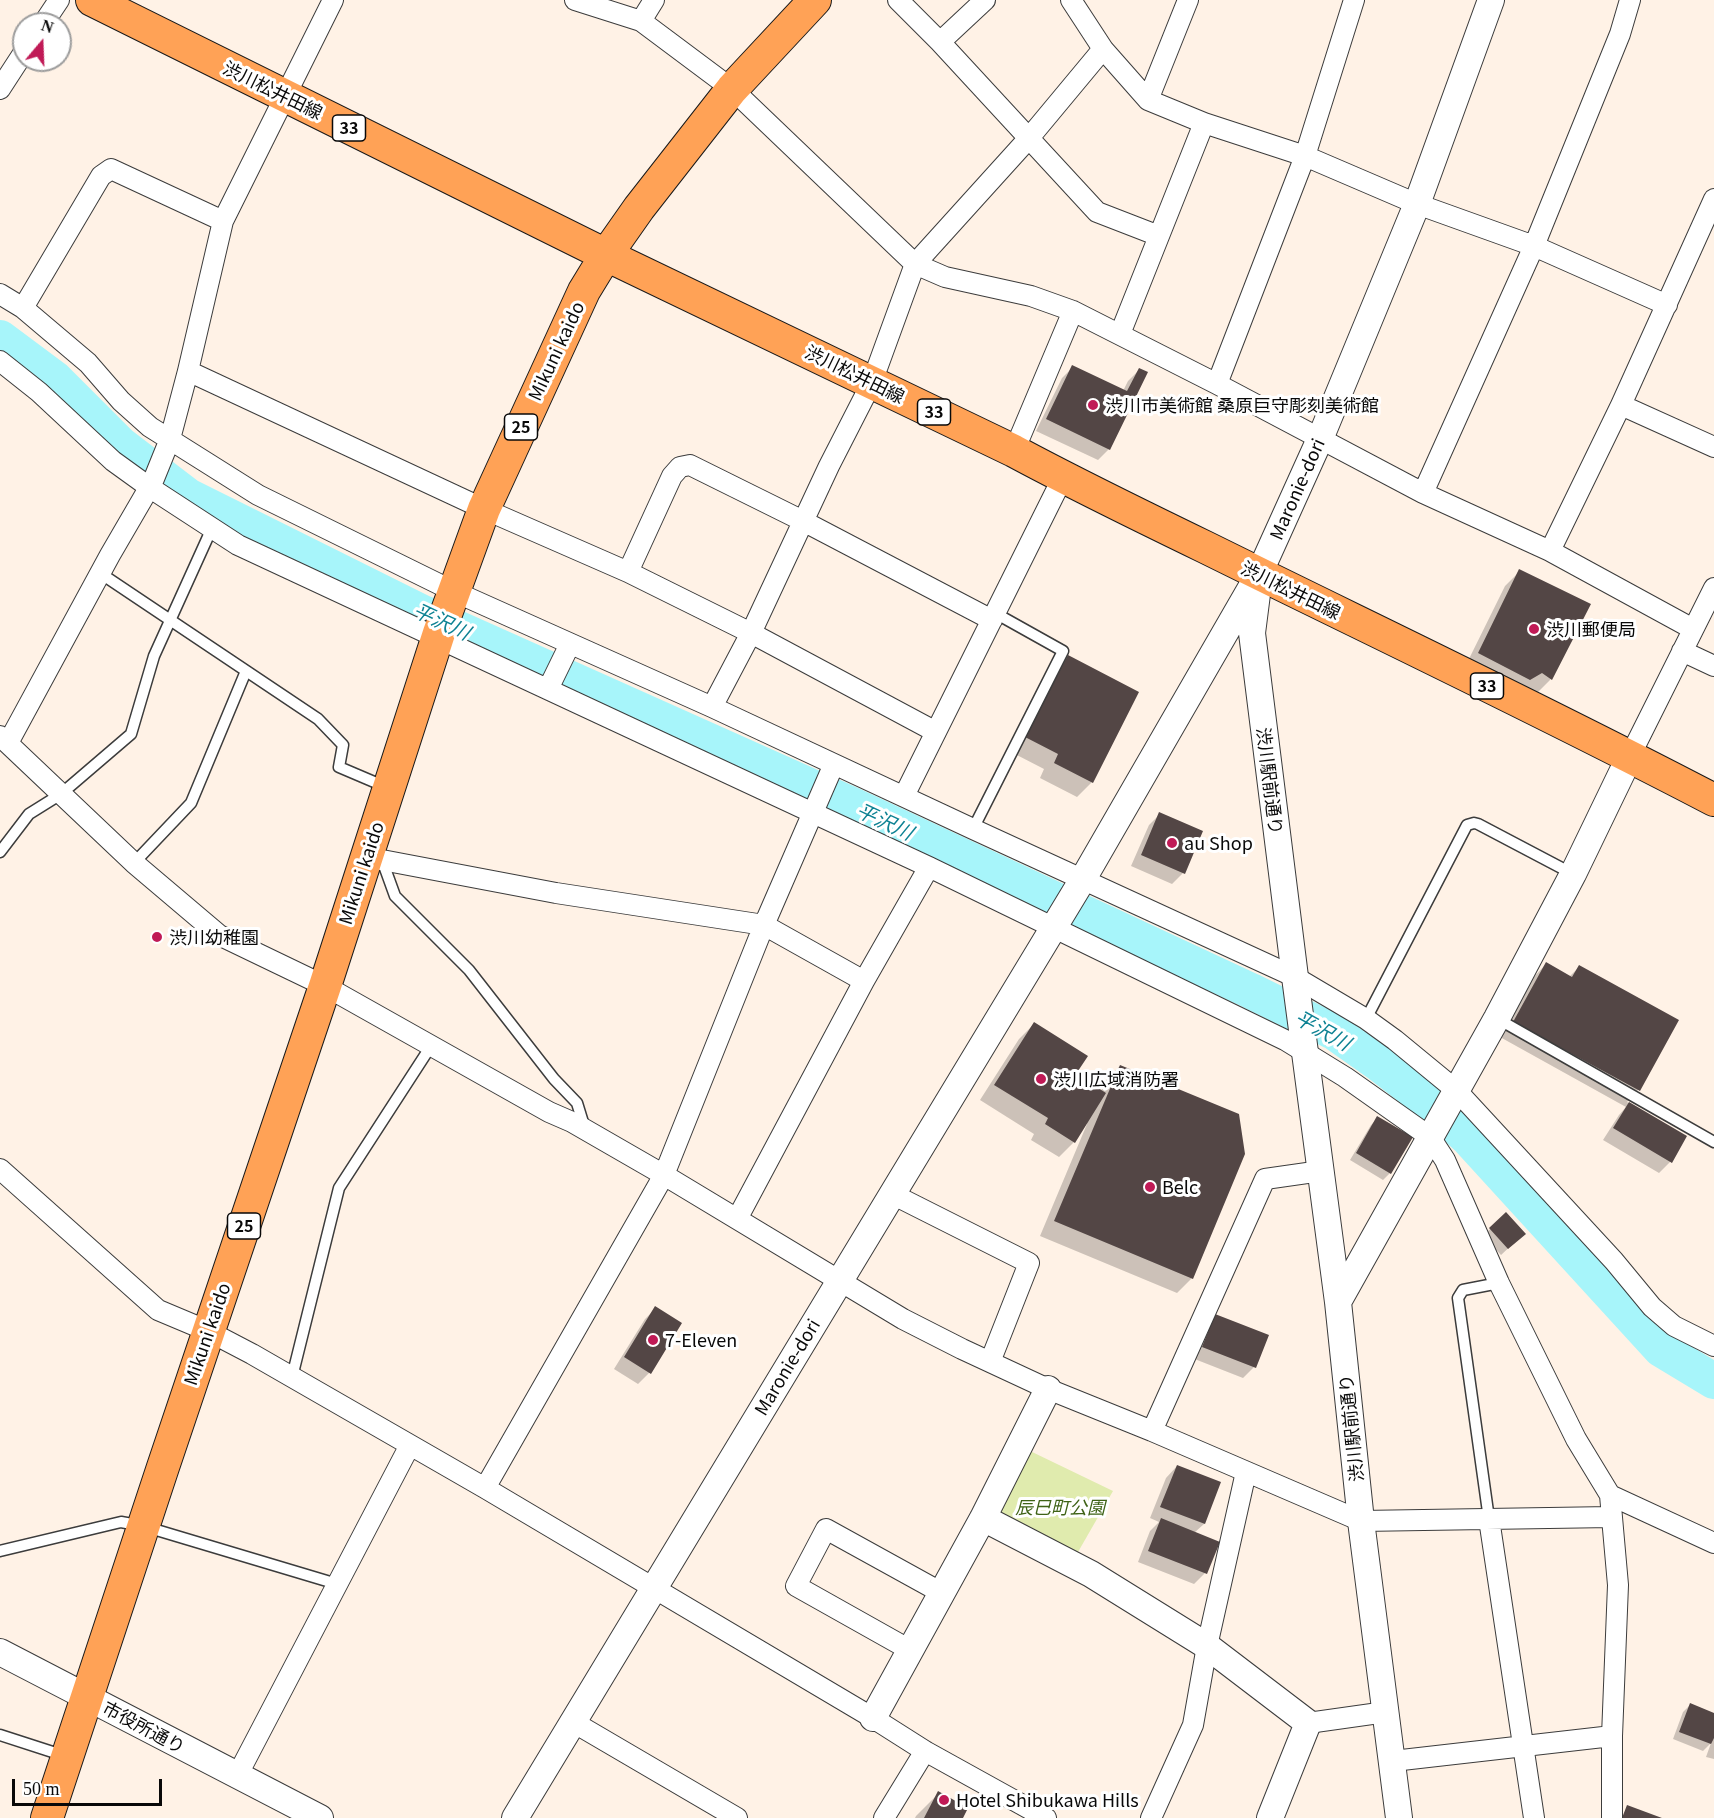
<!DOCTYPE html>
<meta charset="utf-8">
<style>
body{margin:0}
#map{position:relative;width:1714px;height:1818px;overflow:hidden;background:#fff2e6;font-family:Georgia,serif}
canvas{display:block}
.north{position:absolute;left:12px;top:12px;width:60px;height:60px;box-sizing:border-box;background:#fff;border:2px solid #9d9d9d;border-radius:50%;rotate:19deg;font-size:16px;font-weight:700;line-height:24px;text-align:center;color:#090909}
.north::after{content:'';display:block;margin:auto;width:21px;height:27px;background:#c01a56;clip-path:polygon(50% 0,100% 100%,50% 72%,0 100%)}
.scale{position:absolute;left:12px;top:1779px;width:150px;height:27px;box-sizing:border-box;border:3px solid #090909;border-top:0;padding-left:8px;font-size:18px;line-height:21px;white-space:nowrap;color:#090909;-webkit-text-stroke:4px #fff;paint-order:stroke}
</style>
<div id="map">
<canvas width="1714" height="1818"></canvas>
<div class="north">N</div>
<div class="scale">50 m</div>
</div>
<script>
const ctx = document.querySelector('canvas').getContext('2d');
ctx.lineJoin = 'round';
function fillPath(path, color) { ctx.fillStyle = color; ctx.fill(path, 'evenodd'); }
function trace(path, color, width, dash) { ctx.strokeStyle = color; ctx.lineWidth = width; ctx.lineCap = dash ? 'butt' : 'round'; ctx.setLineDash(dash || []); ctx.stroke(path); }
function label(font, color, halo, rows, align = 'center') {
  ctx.font = font + ' Georgia,"Noto Sans JP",serif'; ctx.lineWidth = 6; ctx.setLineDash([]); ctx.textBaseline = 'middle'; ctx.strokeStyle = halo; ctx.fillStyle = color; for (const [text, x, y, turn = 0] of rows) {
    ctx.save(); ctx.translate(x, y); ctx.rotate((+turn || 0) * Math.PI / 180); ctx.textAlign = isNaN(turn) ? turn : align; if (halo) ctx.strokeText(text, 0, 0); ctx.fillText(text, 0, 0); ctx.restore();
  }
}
fillPath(new Path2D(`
 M 1028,1450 L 1113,1491 L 1074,1559 L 1002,1518 L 1001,1502 Z`), '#e0ebae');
fillPath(new Path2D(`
 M 1073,367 L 1123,391 L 1128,381 L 1139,370 L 1109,449 L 1098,460 L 1036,431 L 1062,378 Z
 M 1520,571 L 1589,605 L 1550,680 L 1536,694 L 1526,687 L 1514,694 L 1464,669 L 1505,586 Z
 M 1068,657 L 1092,782 L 1077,797 L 1040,778 L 1044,769 L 1011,752 L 1053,672 Z
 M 1160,814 L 1183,873 L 1172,884 L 1131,866 L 1149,825 Z
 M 1546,964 L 1569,977 L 1579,967 L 1677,1021 L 1638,1090 L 1627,1102 L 1685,1136 L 1670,1162 L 1659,1173 L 1603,1140 L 1619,1115 L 1626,1107 L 1500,1037 L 1532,979 Z
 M 1034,1024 L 1074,1074 L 1101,1091 L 1105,1081 L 1120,1066 L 1192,1278 L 1177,1293 L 1040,1236 L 1087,1124 L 1086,1123 L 1074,1142 L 1059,1157 L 1031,1140 L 1034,1134 L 980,1100 L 1019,1039 Z
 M 1378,1118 L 1390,1173 L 1383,1180 L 1350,1160 L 1371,1125 Z
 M 1490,1229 L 1516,1241 L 1501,1255 L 1483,1236 Z
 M 656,1308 L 649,1373 L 638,1384 L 614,1369 L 645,1319 Z
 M 1215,1316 L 1254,1367 L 1243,1378 L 1192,1358 L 1204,1327 Z
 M 1177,1466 L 1219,1483 L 1204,1524 L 1194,1533 L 1205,1573 L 1194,1584 L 1138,1562 L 1150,1531 L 1159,1522 L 1150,1518 L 1166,1478 Z
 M 1690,1705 L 1714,1714 L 1714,1759 L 1706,1757 L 1711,1743 L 1703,1751 L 1673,1739 L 1683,1712 Z
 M 939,1793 L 961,1818 L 915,1818 L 916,1816 Z`), '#0003');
trace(new Path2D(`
 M 0,338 L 55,379 L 120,444 L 188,496 L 423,613 L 852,805 L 1251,991 L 1334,1032 L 1378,1063 L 1426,1100 L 1469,1139 L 1661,1349 L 1714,1381`), '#a7f5fa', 36);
fillPath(new Path2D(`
 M 1072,365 L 1127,391 L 1139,368 L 1148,372 L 1110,450 L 1046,419 Z
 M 1519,569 L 1591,604 L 1552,680 L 1542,673 L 1530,680 L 1478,653 Z
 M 1068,655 L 1139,692 L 1093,783 L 1054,763 L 1058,754 L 1025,737 Z
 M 1159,812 L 1203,831 L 1185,874 L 1141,855 Z
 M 1546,962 L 1572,977 L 1579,965 L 1679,1020 L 1640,1091 L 1513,1022 Z
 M 1034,1022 L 1088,1056 L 1076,1074 L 1106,1093 L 1075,1143 L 1045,1124 L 1048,1118 L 994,1085 Z
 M 1120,1065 L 1239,1114 L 1245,1154 L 1193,1279 L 1054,1221 Z
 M 1629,1102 L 1687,1136 L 1672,1163 L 1613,1128 Z
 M 1377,1116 L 1413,1137 L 1391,1174 L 1356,1153 Z
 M 1506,1212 L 1526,1234 L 1508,1249 L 1489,1228 Z
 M 655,1306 L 682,1323 L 651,1374 L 624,1357 Z
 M 1215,1314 L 1269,1335 L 1256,1368 L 1202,1347 Z
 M 1177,1465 L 1221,1482 L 1205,1524 L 1160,1507 Z
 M 1161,1518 L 1220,1542 L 1207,1574 L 1148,1551 Z
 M 1690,1703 L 1714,1713 L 1714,1738 L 1711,1744 L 1679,1732 Z
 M 938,1791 L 968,1808 L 963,1818 L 924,1818 Z
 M 1627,1805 L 1662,1818 L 1622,1818 Z`), '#534645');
const service = new Path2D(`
 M 100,573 L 318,719 L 343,745 L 339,767 L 386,787
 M 973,829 L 1063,651 L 995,613
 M 0,852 L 29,814 L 61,794 L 131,734 L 154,656 L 212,528
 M 382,860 L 395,896 L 469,970 L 554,1079 L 577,1103 L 585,1129
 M 134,863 L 191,803 L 246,671
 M 1366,1019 L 1467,825 L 1474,823 L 1478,824 L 1573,874
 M 1498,1019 L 1714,1142
 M 292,1377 L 339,1188 L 431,1046
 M 1489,1519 L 1458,1298 L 1463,1290 L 1499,1283
 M 0,1551 L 121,1522 L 143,1526 L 337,1584
 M 0,1735 L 65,1756`);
const minor = new Path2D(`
 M 575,0 L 641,21 L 732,89 L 915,264 L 872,382 L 829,466 L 751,633 L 712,707
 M 898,0 L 940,42 L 1097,212 L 1159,236
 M 1071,0 L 1103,49 L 1148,100 L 1204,123 L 1305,156 L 1417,204 L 1534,246 L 1667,305
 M 641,21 L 654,0
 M 43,24 L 59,0
 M 940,42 L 985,0
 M 1103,49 L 1029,138 L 915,264 L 945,277 L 1031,296 L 1073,311 L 1217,384 L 1423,493 L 1550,551 L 1693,629
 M 0,89 L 24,52
 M 1148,100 L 1188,0
 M 1714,199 L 1621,405 L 1714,447
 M 0,294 L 23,308 L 88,363 L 121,401 L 150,427 L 258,495 L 453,591 L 712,707 L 973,829 L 1295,977 L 1366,1019 L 1395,1040 L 1457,1091 L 1614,1261 L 1652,1307 L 1674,1326 L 1714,1346
 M 23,308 L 101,176 L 111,169 L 223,221
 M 1120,334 L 1204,123
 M 0,361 L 39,392 L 113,461 L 149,487 L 238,545 L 929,867 L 1285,1040 L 1345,1077 L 1430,1137 L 1445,1160 L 1499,1283 L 1576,1439 L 1610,1495 L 1618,1585 L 1612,1736 L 1612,1818
 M 188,371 L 484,509 L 628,572 L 751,633 L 936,732
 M 1217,384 L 1305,156 L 1354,0
 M 1014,451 L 1073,311
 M 1423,493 L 1534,246 L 1620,34 L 1630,0
 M 1550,551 L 1621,405
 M 628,572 L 672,476 L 680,467 L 690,465 L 803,521 L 992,620
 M 1682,651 L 1714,666
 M 548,689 L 570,644
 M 0,736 L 134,863 L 219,935 L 325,986 L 549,1112 L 572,1122 L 664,1175 L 903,1319 L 962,1349 L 1048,1389 L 1152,1431 L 1361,1521 L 1611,1517
 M 8,743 L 110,555 L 153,481 L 170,439 L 188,371 L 223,221 L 333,0
 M 1630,756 L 1714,588
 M 904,796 L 1063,477
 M 366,859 L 382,860 L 556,893 L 764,925 L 864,981
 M 0,1169 L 158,1310 L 208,1331 L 252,1354 L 485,1488 L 873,1718 L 925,1751 L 1046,1818
 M 892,1194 L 1029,1263 L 990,1362
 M 737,1219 L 864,981 L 929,867
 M 1152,1431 L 1265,1179 L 1321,1171
 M 485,1488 L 664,1175 L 764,925 L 834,764
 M 1610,1495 L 1714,1543
 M 1489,1519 L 1534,1818
 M 910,1650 L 796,1586 L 826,1529 L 942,1593
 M 573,1722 L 737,1818
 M 1308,1723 L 1386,1712
 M 1393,1761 L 1612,1736
 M 237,1776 L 410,1445
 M 884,1818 L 925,1751
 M 1151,1818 L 1193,1725 L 1207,1646 L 1246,1472`);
const tertiary = new Path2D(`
 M 1258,586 L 1252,633 L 1295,977 L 1338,1302 L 1361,1521 L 1399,1818
 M 1338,1302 L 1497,1018 L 1573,874 L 1630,756
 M 983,1518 L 1091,1574 L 1207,1646 L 1308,1723 L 1270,1818
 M 0,1652 L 320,1818
 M 873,1718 L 983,1518 L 1048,1389
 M 515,1818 L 1083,879 L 1259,574 L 1320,439 L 1417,204 L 1491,0`);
const primary = new Path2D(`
 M 92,0 L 606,255 L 1014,451 C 1077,485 1141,516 1205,547 C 1375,631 1546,712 1714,800
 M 47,1818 L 163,1467 L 325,986 L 439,633 L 484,509 L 584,291 L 606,255 L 639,208 L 732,89 L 815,0`);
trace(service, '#3c3c3c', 13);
trace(minor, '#3c3c3c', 22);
trace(tertiary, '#3c3c3c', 28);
trace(primary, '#1a1a1a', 34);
trace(service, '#fff', 10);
trace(minor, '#fff', 20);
trace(tertiary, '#fff', 26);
trace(primary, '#ffa256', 32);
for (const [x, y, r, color] of [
 [1093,405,6,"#c01a56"],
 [1534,629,6,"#c01a56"],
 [1172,843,6,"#c01a56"],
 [157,937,6,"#c01a56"],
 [1041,1079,6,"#c01a56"],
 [1150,1187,6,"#c01a56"],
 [653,1340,6,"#c01a56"],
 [944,1800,6,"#c01a56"]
]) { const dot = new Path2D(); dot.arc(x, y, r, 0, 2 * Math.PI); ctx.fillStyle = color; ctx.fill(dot); trace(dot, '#fff', 2); }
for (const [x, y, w] of [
 [349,128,33],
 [934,412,33],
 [521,427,33],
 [1487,686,33],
 [244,1226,33]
]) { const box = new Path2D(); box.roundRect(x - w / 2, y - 13, w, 26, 4.5); ctx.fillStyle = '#fff'; ctx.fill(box); trace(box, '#090909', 1.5); }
label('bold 16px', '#090909', null, [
 ["33",349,128],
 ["33",934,412],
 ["25",521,427],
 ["33",1487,686],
 ["25",244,1226]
]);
label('18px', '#090909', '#fff', [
 ["渋川松井田線",273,90,26],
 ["Mikuni kaido",556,351,-65],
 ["渋川松井田線",855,374,26],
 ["Maronie-dori",1297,489,-66],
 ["渋川松井田線",1291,590,26],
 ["渋川駅前通り",1270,781,83],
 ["Mikuni kaido",361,873,-72],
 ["Mikuni kaido",207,1334,-71],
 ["Maronie-dori",787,1367,-59],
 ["渋川駅前通り",1351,1428,-96],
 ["市役所通り",144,1727,28]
]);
label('18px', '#090909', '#fff', [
 ["渋川市美術館 桑原巨守彫刻美術館",1105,405],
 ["渋川郵便局",1546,629],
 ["au Shop",1184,843],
 ["渋川幼稚園",169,937],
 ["渋川広域消防署",1053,1079],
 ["Belc",1162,1187],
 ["7-Eleven",665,1340],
 ["Hotel Shibukawa Hills",956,1800]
], 'left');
label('italic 18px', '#3f6317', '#fff', [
 ["辰巳町公園",1060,1507]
]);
label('italic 20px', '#0d8293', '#fff', [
 ["平沢川",442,621,25],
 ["平沢川",885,821,25],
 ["平沢川",1323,1030,29]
]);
</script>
